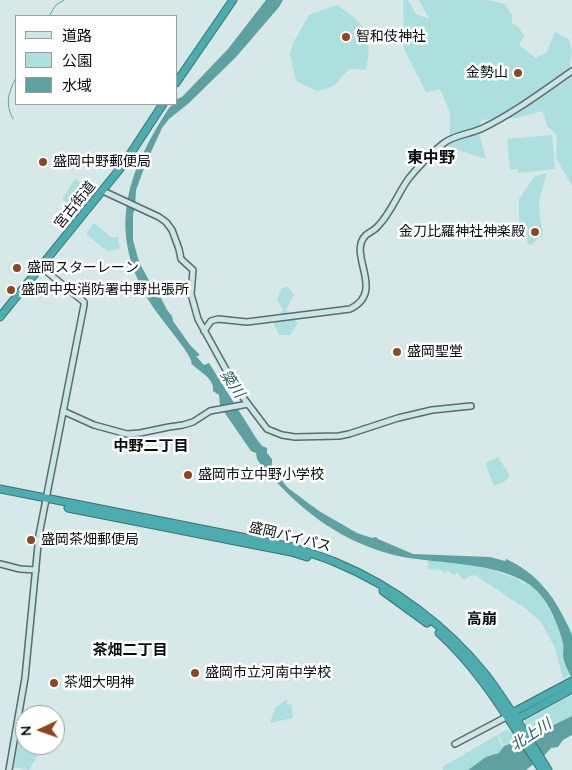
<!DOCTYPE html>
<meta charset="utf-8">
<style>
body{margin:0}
#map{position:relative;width:572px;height:770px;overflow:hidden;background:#d6e8e8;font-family:Quicksand,"Noto Sans JP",sans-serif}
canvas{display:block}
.legend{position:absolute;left:15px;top:15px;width:162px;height:90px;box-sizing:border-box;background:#fff;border:1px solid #9c9e9e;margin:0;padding:6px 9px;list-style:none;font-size:15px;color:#070d0d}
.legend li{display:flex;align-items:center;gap:10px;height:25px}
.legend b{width:25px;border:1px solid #9c9e9e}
.north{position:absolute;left:15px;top:705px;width:50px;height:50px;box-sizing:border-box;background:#fff;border:1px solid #9c9e9e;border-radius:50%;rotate:267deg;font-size:14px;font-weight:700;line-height:20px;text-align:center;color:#070d0d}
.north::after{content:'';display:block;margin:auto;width:18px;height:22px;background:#8d4720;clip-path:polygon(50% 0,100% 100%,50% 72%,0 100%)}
</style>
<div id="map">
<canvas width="572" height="770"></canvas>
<ul class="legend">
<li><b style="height:6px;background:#cae6e7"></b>道路</li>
<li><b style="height:14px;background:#aedfdf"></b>公園</li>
<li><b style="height:14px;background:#5fa0a1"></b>水域</li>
</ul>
<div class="north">N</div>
</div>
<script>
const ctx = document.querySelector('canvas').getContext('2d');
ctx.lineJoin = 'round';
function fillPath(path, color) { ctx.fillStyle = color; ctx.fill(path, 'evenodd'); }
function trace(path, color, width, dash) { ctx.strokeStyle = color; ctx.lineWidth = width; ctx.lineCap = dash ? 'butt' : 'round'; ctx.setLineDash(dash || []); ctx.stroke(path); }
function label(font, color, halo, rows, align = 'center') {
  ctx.font = font + ' Quicksand,"Noto Sans JP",sans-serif'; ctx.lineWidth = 5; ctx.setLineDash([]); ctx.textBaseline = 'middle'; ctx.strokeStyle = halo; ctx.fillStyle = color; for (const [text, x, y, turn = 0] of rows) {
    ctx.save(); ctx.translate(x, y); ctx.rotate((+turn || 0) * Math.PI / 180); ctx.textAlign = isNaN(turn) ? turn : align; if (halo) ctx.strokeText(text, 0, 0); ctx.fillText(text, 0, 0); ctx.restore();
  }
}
fillPath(new Path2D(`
 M 403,0 L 408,0 L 416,14 L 429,19 L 419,0 L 488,0 L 505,4 L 512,15 L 512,23 L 518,26 L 524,36 L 519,45 L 536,58 L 547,52 L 555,32 L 569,39 L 572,53 L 568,73 L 572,74 L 572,186 L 556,158 L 557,135 L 548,127 L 542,111 L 517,118 L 481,120 L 479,134 L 486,159 L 449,147 L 450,113 L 440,89 L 426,92 L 404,49 Z
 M 337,5 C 367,25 373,34 366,70 L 349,69 L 334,86 L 317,91 L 296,81 L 290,54 L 293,43 L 309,15 Z
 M 552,135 L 555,169 L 518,173 L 518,169 L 510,170 L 507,139 Z
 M 547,173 L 539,201 L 540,219 L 543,234 L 530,246 L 519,228 L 519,199 L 534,177 Z
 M 75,179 L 81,183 L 77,190 L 89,200 L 76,215 L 70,210 L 72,207 L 62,199 Z
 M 94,223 L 109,235 L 110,237 L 118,237 L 120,249 L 107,251 L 86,234 Z
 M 288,287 L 294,295 L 286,310 L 298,323 L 290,335 L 279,335 L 273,322 L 283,310 L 277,299 L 282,288 Z
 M 498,457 L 510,476 L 504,482 L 494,486 L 485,463 Z
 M 428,560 L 469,564 L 489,569 L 515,578 L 532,587 L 543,597 L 555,620 L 564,644 L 563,655 L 570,675 L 563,679 L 555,648 L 541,622 L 526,609 L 475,575 L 468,577 L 464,580 L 457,573 L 453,575 L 447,570 L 445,573 L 441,570 L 428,569 Z
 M 572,694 L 572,716 L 531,736 L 525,726 L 525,719 Z
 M 287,699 L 287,704 L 292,705 L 293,718 L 270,723 L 275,708 Z
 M 23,723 L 25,724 L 25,745 L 44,745 L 29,770 L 14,767 L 21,726 Z
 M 506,730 L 512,732 L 518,741 L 504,746 L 499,736 L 498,737 L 503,748 L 499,753 L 487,757 L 468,770 L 443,770 L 442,767 Z`), '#aedfdf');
fillPath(new Path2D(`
 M 266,0 L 283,0 L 279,7 L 236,57 L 189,103 L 169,119 L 162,128 L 146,163 L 136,190 L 135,209 L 133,214 L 133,240 L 139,262 L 153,288 L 156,288 L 167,310 L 172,316 L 173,321 L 190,345 L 199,354 L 199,356 L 196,356 L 204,365 L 209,363 L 256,438 L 262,446 L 267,448 L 267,453 L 272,459 L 272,469 L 288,488 L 319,511 L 357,533 L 372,538 L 376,537 L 378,539 L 413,554 L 490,557 L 505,561 L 506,559 C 535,572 553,594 566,622 C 568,626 571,631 572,636 C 572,649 572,666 572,679 C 569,672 563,662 563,654 C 563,650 564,647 563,643 C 559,628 552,610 543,598 C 515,558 432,566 390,554 C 336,539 297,507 261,465 L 257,459 L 256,453 L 251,451 L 220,406 L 219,395 L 213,391 C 215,379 200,372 194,366 C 190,363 192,363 191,360 C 186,350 178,340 171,331 C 164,322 157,313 151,304 C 106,232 126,174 169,108 L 173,104 L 176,104 L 177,99 L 182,97 L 228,49 Z
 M 572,716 L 572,735 L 563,740 L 558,747 L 551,748 L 544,756 L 526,770 L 468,770 L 486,757 L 499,753 L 504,746 L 531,736 Z`), '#5fa0a1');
trace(new Path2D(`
 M 49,16 L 56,5 L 64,0
 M 13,119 C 5,104 8,93 16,78`), '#5fa0a1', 1);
const secondary = new Path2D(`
 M 103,191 L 159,217 L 166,222 L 172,230 L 179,249 L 181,259 L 193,270 L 191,294 L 198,319 L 236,388 L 267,429 L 282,435 L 295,437 L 339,436 L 349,434 L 398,418 L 432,410 L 471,406
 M 204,331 L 211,321 L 218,319 L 247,322 L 350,309 C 387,291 346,254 366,235 C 370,232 375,230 378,226 C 391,213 398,193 409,178 C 419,166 431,153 444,143 C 454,135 471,134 483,128 C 514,113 543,91 572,71
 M 63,411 L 94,425 L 127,434 L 140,433 L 169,427 L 183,425 L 193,422 L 210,411 L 248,404
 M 0,564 L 20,569 L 36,570
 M 455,744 L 510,715
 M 9,770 L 25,678 L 39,535 L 84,305 L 84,302 L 41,267`);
const highway = new Path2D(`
 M 176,83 L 233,0
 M 0,317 L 123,165 L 163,104
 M 0,489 L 292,547 C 306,552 321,556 335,562 C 393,586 447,626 486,675 C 509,705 528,738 548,770
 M 68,508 L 291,552 L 307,557
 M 383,591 L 427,623
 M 439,633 C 483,673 509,721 542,770
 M 512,713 L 572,681
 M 513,721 L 572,689`);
trace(secondary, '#5c6b6b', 8);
trace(highway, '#357476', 9);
trace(secondary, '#cae6e7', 5);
trace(highway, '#4eacae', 7);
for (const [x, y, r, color] of [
 [346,37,5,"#8d4720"],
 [518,73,5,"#8d4720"],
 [43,162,5,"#8d4720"],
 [535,232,5,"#8d4720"],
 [17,268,5,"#8d4720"],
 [11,290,5,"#8d4720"],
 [397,352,5,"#8d4720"],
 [188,475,5,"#8d4720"],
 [31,540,5,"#8d4720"],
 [195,673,5,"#8d4720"],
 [54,683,5,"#8d4720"]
]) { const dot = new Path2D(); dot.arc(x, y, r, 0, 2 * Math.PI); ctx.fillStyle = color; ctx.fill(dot); trace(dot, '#fff', 2); }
label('14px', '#070d0d', '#fff', [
 ["智和伎神社",356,37],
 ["金勢山",508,73,"right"],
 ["盛岡中野郵便局",53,162],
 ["金刀比羅神社神楽殿",525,232,"right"],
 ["盛岡スターレーン",27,268],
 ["盛岡中央消防署中野出張所",21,290],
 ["盛岡聖堂",407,352],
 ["盛岡市立中野小学校",198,475],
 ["盛岡茶畑郵便局",41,540],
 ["盛岡市立河南中学校",205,673],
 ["茶畑大明神",64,683]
], 'left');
label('14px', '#070d0d', '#fff', [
 ["宮古街道",75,205,-51],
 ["盛岡バイパス",290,537,14]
]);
label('italic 15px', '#245b5c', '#fff', [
 ["簗川",232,384,55],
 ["北上川",531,735,-33]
]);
label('bold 15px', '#070d0d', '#fff', [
 ["中野二丁目",151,446],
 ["高崩",482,619],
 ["茶畑二丁目",130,650]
]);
label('bold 16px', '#070d0d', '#fff', [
 ["東中野",431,158]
]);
</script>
